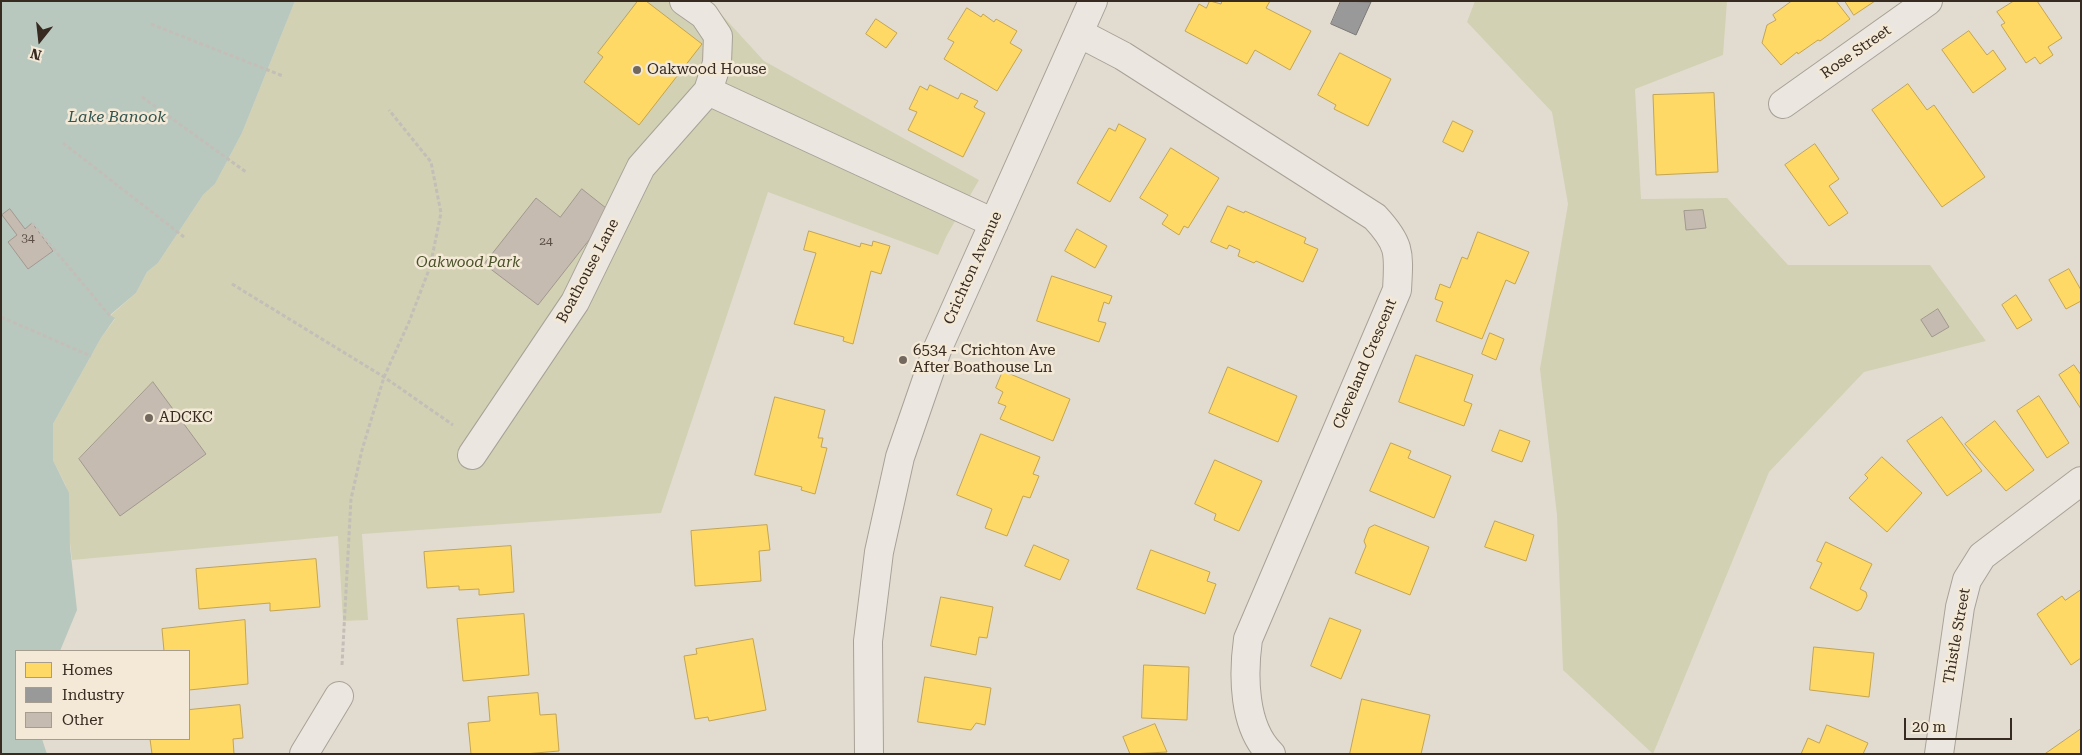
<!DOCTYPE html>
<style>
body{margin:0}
#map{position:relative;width:2082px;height:755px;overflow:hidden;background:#e2dcd0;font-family:"Roboto Serif",serif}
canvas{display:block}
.frame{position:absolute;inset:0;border:2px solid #362a21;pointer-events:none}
.legend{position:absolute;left:15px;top:650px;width:175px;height:90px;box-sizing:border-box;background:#f3e9d6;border:1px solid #a79d8e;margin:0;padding:6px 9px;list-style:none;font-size:15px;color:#362a21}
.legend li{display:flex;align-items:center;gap:10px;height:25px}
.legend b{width:25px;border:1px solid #a79d8e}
.north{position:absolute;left:15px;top:15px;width:50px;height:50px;-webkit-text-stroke:4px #f3e9d6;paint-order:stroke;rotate:196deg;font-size:14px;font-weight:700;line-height:20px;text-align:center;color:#362a21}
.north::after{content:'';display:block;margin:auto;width:18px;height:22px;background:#362a21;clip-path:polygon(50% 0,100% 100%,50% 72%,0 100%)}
.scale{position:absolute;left:1904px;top:718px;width:108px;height:22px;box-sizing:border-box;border:2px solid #362a21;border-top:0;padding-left:6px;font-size:15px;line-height:18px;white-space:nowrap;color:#362a21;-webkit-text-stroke:4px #f3e9d6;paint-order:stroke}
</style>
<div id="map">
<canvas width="2082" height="755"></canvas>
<div class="frame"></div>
<ul class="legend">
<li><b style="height:14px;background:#ffd966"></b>Homes</li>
<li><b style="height:14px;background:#999"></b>Industry</li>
<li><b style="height:14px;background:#c6bbb1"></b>Other</li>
</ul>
<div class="north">N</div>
<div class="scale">20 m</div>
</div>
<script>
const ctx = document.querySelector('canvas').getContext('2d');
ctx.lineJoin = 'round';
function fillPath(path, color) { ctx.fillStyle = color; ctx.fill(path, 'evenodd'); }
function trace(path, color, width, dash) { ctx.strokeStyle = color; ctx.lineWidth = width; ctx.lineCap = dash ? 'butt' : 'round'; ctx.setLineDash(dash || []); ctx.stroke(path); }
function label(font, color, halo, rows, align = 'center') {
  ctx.font = font + ' "Roboto Serif",serif'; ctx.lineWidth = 5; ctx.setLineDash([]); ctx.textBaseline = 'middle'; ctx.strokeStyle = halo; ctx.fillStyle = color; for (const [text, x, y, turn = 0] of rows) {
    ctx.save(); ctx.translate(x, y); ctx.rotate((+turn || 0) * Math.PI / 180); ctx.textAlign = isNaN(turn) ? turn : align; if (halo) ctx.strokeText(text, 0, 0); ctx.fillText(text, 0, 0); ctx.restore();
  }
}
fillPath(new Path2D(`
 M 295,1 L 709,1 L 764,61 L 979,180 L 947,235 L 938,255 L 768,192 L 661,513 L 362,534 L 368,620 L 343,621 L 338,536 L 72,560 L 68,526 L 69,502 L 66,486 L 53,460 L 53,424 L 101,338 L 115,319 L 110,316 L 136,293 L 147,272 L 158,263 L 203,195 L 215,184 L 242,133 Z
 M 1475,1 L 1727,1 L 1723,55 L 1635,89 L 1641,199 L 1727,198 L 1788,265 L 1930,265 L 1986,341 L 1864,372 L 1769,472 L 1653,754 L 1563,670 L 1557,515 L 1540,369 L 1568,204 L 1552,112 L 1467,22 Z`), '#d2d1b3');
fillPath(new Path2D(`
 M 1,1 L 295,1 L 242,133 L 215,184 L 203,195 L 158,263 L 147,272 L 136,293 L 110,315 L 115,318 L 101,338 L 53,424 L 53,460 L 69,493 L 70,547 L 77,610 L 60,651 L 16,651 L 16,739 L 42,739 L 47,754 L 1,754 Z`), '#b9c8be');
const homes = new Path2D(`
 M 638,1 L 646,1 L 702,44 L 639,125 L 584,82 L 603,57 L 598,53 Z
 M 1210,1 L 1221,4 L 1222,1 L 1270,1 L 1266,8 L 1311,31 L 1290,70 L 1255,50 L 1247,64 L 1185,31 L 1199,4 L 1206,8 Z
 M 1792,1 L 1836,1 L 1850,19 L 1820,41 L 1818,40 L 1798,54 L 1797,52 L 1781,65 L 1762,43 L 1767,25 L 1776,20 L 1773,15 Z
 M 1845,1 L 1875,1 L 1854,15 Z
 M 2014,1 L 2037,1 L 2062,38 L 2048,47 L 2053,55 L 2040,64 L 2035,57 L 2026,63 L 2001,25 L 2005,23 L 1997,12 Z
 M 967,8 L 981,17 L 983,14 L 994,22 L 996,19 L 1017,31 L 1010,43 L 1022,50 L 997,91 L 944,59 L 954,42 L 948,39 Z
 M 876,19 L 897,33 L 886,48 L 866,34 Z
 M 1969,31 L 1987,55 L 1993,50 L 2006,69 L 1973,93 L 1942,50 Z
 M 1340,53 L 1391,79 L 1368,126 L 1334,109 L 1336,105 L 1318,95 Z
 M 1908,84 L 1927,110 L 1934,105 L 1985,177 L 1942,207 L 1872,110 Z
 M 930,85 L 958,99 L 961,93 L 978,101 L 974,107 L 985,113 L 963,157 L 908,130 L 917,112 L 909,109 L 920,86 L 927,90 Z
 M 1714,93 L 1718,172 L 1656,175 L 1653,95 Z
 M 1453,121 L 1473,131 L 1463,152 L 1443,142 Z
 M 1119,124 L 1146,139 L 1110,202 L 1077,183 L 1109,128 L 1115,131 Z
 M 1815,144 L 1839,179 L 1829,186 L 1848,213 L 1829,226 L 1785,165 Z
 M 1171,148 L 1219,178 L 1188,228 L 1184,226 L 1179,235 L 1162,224 L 1168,215 L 1140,198 Z
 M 1228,206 L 1244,213 L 1245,211 L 1306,238 L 1304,243 L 1318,249 L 1303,282 L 1256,261 L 1254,263 L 1238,256 L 1240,250 L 1229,245 L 1227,249 L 1211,242 Z
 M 1077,229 L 1107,246 L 1095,268 L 1065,251 Z
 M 809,231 L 860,247 L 861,243 L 872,246 L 873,241 L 890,246 L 881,274 L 871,271 L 853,344 L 843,341 L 844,337 L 794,324 L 816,253 L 804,250 Z
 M 1478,232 L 1529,252 L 1515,284 L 1506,280 L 1482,339 L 1436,321 L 1443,302 L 1435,299 L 1440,284 L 1450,288 L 1462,257 L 1467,259 Z
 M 2069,269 L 2081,290 L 2081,301 L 2066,309 L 2049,280 Z
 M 1052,276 L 1112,296 L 1109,304 L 1104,302 L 1098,321 L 1106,323 L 1099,342 L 1037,321 Z
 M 2016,295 L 2032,320 L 2017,329 L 2002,305 Z
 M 1490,333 L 1504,339 L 1496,360 L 1482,354 Z
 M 1416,355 L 1473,375 L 1464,401 L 1472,404 L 1464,426 L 1399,402 Z
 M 2074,365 L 2081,375 L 2081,409 L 2059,375 Z
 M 1228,367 L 1297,396 L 1278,442 L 1209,413 Z
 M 1003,371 L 1070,399 L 1053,441 L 1000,419 L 1006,406 L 998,403 L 1003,392 L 996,388 Z
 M 2039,396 L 2069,443 L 2047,458 L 2017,411 Z
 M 775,397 L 825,410 L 818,438 L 823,438 L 821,447 L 827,448 L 815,494 L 801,490 L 802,487 L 755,475 Z
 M 1942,417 L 1982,471 L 1947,496 L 1907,441 Z
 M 1995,421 L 2034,470 L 2006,491 L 1965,444 Z
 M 1500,430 L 1530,441 L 1522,462 L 1492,451 Z
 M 981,434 L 1040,457 L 1033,474 L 1039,476 L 1030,498 L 1023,496 L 1007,536 L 985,528 L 992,509 L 957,495 Z
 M 1391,443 L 1411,451 L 1408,458 L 1451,476 L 1434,518 L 1370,491 Z
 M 1882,457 L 1922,493 L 1887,532 L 1849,498 L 1868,478 L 1865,475 Z
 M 1215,460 L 1262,481 L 1239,531 L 1214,520 L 1216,514 L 1195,504 Z
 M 1495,521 L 1534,535 L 1526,561 L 1485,547 Z
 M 767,525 L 770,550 L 759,551 L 761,581 L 695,586 L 691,531 Z
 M 1375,525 L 1429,547 L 1410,595 L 1355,573 L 1366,546 L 1364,541 L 1369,528 Z
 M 1826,542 L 1872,564 L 1860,589 L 1866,592 L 1867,596 L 1861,609 L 1857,611 L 1810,588 L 1822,563 L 1817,561 Z
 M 1034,545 L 1069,560 L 1060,580 L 1025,566 Z
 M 511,546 L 514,592 L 479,595 L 479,589 L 459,590 L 459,586 L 427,588 L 424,552 Z
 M 1151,550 L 1210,572 L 1207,581 L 1216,584 L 1205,614 L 1137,589 Z
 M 316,559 L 320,607 L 270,611 L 270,603 L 199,609 L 196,569 Z
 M 2081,590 L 2081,658 L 2071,665 L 2037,614 L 2062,596 L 2065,600 Z
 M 941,597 L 993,607 L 987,638 L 979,637 L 976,655 L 931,646 Z
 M 524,614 L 529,675 L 463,681 L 457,619 Z
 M 1330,618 L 1361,630 L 1341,679 L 1311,666 Z
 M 245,620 L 248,684 L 189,690 L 189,651 L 164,651 L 162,629 Z
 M 753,639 L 766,710 L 709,721 L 708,717 L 695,719 L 684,656 L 697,654 L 696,649 Z
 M 1814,647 L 1874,653 L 1869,697 L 1810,690 Z
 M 1144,665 L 1189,667 L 1187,720 L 1142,718 Z
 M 925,677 L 991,688 L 985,725 L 976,723 L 971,730 L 918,722 Z
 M 538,693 L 540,715 L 556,714 L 559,751 L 524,754 L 471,754 L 468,723 L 490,721 L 488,697 Z
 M 1362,699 L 1430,715 L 1421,754 L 1350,754 Z
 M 240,705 L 243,738 L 233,739 L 234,754 L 152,754 L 150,739 L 189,739 L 189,710 Z
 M 1155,724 L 1167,752 L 1130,754 L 1123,737 Z
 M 1827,725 L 1868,743 L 1863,754 L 1801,754 L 1808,738 L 1819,743 Z
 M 2081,729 L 2081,754 L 2045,754 Z`);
fillPath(homes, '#ffd966');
trace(homes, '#c3a451', 1);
const industry = new Path2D(`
 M 1341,1 L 1371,2 L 1356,35 L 1331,24 Z`);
fillPath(industry, '#999');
trace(industry, '#7b7875', 1);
const building = new Path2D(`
 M 582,189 L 611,212 L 538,305 L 484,264 L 536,198 L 560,217 Z
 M 10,209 L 25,229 L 32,223 L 53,251 L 28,269 L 8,242 L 17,235 L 2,215 Z
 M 1703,210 L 1706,228 L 1686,230 L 1684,211 Z
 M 1938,309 L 1949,327 L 1932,337 L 1921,320 Z
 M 153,382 L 206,454 L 120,516 L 79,459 Z`);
fillPath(building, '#c6bbb1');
trace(building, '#a2988f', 1);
const minor = new Path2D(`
 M 1079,33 L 1123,56 L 1375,217 C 1401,245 1399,253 1397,290 L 1248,639 C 1243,675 1243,727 1271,754
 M 708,91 L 994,223
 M 1783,104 L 1928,1
 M 472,455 L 575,302 L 641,167 L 708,91 L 717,63 L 718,36 L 704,15 L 684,1
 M 304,754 L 339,696
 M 869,754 L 868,641 L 879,552 L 900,457 L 937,350 L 1093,1
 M 1939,754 L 1960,607 L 1967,580 L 1982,556 L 2081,481`);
trace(minor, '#a8a198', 30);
trace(new Path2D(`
 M 151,24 L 283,76
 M 142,97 L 246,172
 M 63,143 L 184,237
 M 32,223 L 110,316
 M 232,284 L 384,377 L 453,425
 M 1,317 L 91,356
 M 342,665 L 351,499 L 362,450 L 384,377 L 409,322 L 430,267 L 441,213 L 431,162 L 389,110`), '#c3beb7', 3, [4, 2.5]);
trace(minor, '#ebe7e0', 28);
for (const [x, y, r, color] of [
 [637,70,5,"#72685e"],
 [903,360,5,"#72685e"],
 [149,418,5,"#72685e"]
]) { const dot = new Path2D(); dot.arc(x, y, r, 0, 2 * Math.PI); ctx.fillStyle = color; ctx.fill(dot); trace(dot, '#f3e9d6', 2); }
label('12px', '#5a4e45', null, [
 ["34",28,238],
 ["24",546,241]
]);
label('15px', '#362a21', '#f3e9d6', [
 ["Rose Street",1856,52,-35],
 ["Crichton Avenue",973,268,-66],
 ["Boathouse Lane",588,271,-62],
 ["Cleveland Crescent",1365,364,-67],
 ["Thistle Street",1957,636,-80]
]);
label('15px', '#362a21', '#f3e9d6', [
 ["Oakwood House",647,70],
 ["6534 - Crichton Ave",913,351],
 ["After Boathouse Ln",913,368],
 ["ADCKC",159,418]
], 'left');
label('italic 15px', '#495129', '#f3e9d6', [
 ["Oakwood Park",468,263]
]);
label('italic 16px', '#315551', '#f3e9d6', [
 ["Lake Banook",117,117]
]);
</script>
